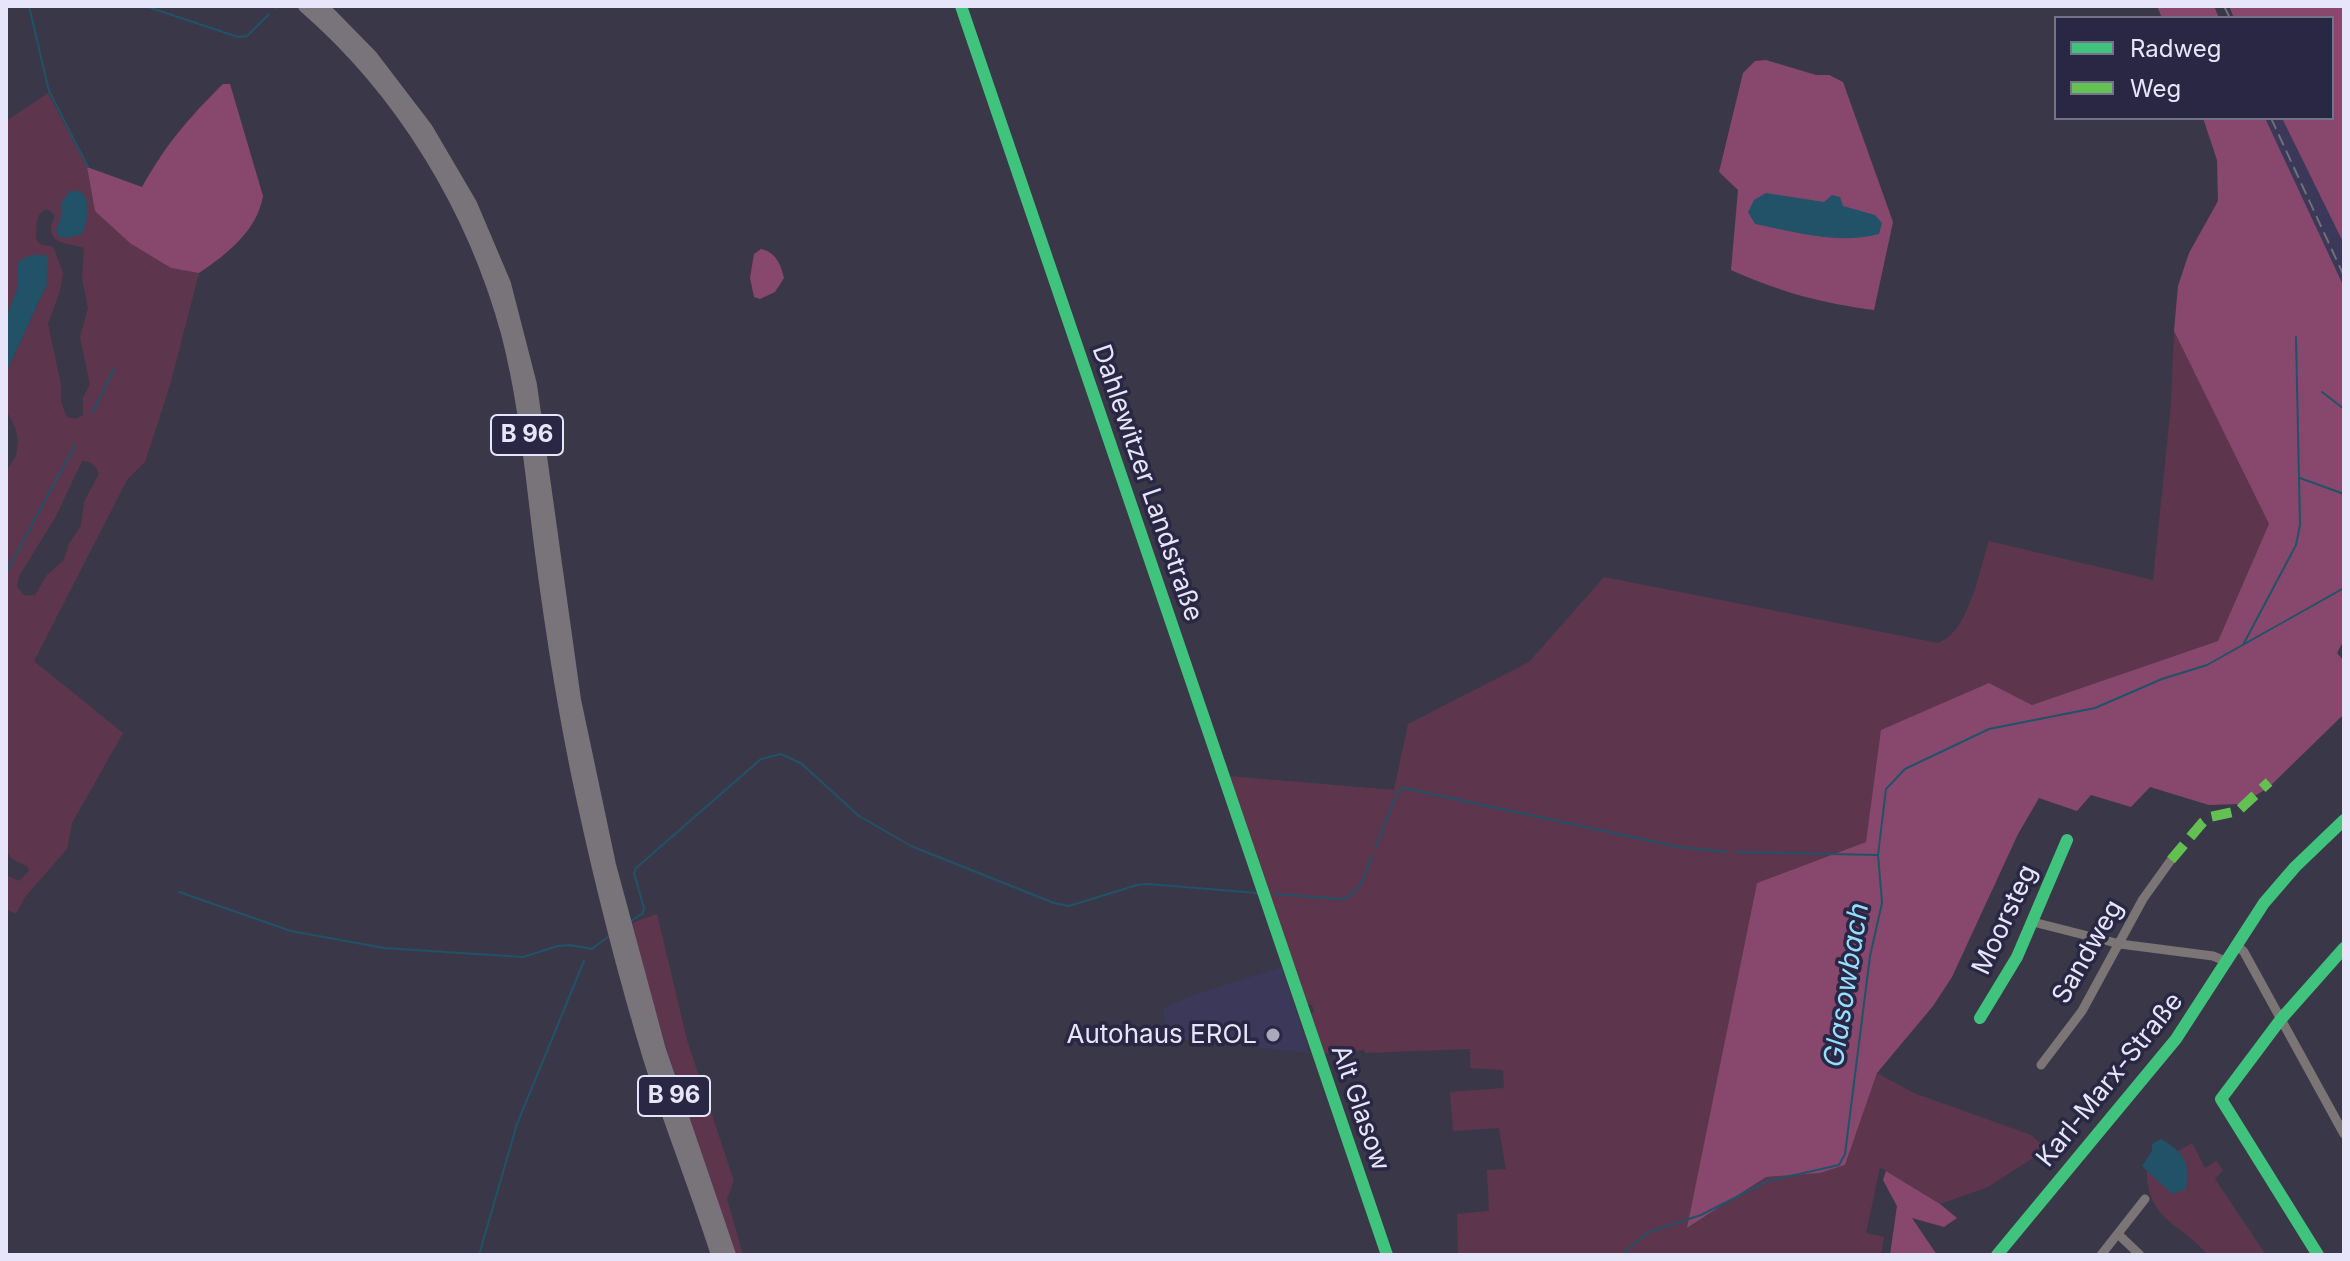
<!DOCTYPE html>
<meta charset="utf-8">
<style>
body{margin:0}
#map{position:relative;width:2350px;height:1261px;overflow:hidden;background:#3a3848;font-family:Inter,sans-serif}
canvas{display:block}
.frame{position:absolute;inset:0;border:8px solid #e6e5f9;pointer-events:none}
.legend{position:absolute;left:2054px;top:16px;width:280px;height:104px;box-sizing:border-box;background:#2a2744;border:2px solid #75738c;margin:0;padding:10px 14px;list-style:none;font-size:24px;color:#e6e5f9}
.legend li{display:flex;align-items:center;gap:16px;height:40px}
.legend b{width:40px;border:2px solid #75738c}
</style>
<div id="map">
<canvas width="2350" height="1261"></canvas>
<div class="frame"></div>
<ul class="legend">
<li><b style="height:10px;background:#40c37c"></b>Radweg</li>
<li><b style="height:10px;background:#63c152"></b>Weg</li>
</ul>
</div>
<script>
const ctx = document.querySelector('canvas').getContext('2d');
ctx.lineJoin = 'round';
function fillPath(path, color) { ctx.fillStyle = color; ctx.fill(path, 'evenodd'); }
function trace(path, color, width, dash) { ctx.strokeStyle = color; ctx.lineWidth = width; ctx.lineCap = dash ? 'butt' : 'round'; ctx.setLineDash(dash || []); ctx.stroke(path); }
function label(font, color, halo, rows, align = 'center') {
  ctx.font = font + ' Inter,sans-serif'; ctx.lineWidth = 7; ctx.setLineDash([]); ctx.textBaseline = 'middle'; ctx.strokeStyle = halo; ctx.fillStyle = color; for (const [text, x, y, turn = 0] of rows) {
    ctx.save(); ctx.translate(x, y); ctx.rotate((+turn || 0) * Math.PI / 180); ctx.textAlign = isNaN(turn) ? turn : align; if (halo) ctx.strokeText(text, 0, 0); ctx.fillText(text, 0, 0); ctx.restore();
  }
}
fillPath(new Path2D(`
 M 2265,118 L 2282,118 L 2344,244 L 2344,287 Z
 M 1282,967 L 1309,1053 L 1168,1038 L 1163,1008 L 1193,995 Z`), '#3b3859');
fillPath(new Path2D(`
 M 48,93 L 87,167 L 95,211 L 171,268 L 199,273 L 170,385 L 145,462 L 127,480 L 34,661 L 123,733 L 72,823 L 67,849 L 25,897 L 16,914 L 6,909 L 6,875 L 19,881 L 29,871 L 28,867 L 12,859 L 6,850 L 6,472 L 16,456 L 18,442 L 16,429 L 6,410 L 6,373 L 47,284 L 17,265 L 17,290 L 6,317 L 6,121 ZM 47,209 L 55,215 C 42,245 65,242 84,248 L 82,279 L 88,308 L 80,337 L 90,384 L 83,398 L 83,415 L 76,419 L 67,417 L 61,402 L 61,385 L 48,324 L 60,291 L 63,273 L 54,249 L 51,246 L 41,245 L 36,239 C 37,227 34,214 47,209 ZM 82,461 C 91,461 97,466 99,474 L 84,502 L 81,526 L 69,543 L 64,560 L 47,575 L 35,595 L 25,596 L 17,587 L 19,576 L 55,518 Z
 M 2174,331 L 2269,524 L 2218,641 L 2032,705 L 1989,683 L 1866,842 L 1757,883 L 1688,1228 L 1766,1177 L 1820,1173 L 1845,1165 L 1877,1073 L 1914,1093 L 2031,1135 L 2047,1149 L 1988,1187 L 1940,1204 L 1880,1167 L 1866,1233 L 1884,1237 L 1881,1255 L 1458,1255 L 1457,1214 L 1489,1211 L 1487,1170 L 1506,1169 L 1499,1128 L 1453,1131 L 1450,1092 L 1504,1088 L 1503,1070 L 1470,1068 L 1470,1049 L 1365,1053 L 1364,1050 L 1322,1054 L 1308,1014 L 1314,1012 L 1312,1005 L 1305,1004 L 1228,776 L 1394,790 L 1408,724 L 1529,662 L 1604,577 L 1938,643 C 1969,632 1979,571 1989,541 L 2153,580 L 2171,405 Z
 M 657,914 L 687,1040 L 734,1181 L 727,1199 L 743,1255 L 736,1255 C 698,1145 659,1036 632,923 Z
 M 2192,1143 L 2205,1168 L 2216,1161 L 2223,1170 L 2215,1179 L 2266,1255 L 2208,1255 C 2181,1223 2147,1220 2147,1172 L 2152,1166 Z`), '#5d364e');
fillPath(new Path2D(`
 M 2157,6 L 2214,6 L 2219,18 L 2162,18 Z
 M 2229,6 L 2344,6 L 2344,244 L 2282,118 L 2332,118 L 2332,18 L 2234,18 Z
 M 1766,60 L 1816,75 L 1829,75 L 1843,82 L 1893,222 L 1874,310 C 1821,303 1780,292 1731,270 L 1738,190 L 1719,172 L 1743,73 L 1755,61 Z
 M 223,84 L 230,84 L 263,196 C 257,231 227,254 199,273 L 171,268 L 130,243 L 95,211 L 87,167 L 142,187 C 167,143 187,120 223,84 Z
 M 2203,118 L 2265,118 L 2344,287 L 2344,640 L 2337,653 L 2344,661 L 2344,714 L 2268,788 L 2241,804 L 2209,805 L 2150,787 L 2131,807 L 2091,795 L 2077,811 L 2039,798 L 2018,834 L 1952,977 L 1933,1006 L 1877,1073 L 1845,1165 L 1820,1173 L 1766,1177 L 1687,1228 L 1757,883 L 1866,842 L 1881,730 L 1989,683 L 2032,705 L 2218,641 L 2269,524 L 2174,331 L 2178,286 L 2189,253 L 2218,201 L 2217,160 Z
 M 761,249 C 776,252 781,265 784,278 L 775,292 L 760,299 L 754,297 L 750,278 L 754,254 Z
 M 1886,1171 L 1940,1204 L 1957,1218 L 1944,1227 L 1912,1218 L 1937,1255 L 1890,1255 L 1897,1206 L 1883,1180 Z`), '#88486e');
fillPath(new Path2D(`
 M 70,191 L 80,191 C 92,200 88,221 82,234 L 67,238 L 59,237 L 56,231 L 62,214 L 61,203 Z
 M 1766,193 L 1824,202 L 1832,195 L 1840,197 L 1843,206 L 1875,215 L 1882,223 L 1879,234 C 1837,245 1796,232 1755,224 L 1748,212 L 1754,200 Z
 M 32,255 L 46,255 L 48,258 L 47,284 L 6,373 L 6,317 L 17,290 L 17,265 L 22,259 Z
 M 2161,1139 C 2184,1153 2191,1162 2186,1189 L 2172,1194 L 2142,1166 L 2152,1151 L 2152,1144 Z`), '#215267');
trace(new Path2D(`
 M 29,6 L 49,91 L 88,167
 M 145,6 L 238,37 L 247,36 L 269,14
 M 276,8 L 278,6
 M 2322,392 L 2344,409
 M 93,412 L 114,369
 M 2300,478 L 2344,494
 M 6,573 L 75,445
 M 2244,643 L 2296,545 L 2300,525 L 2296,337
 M 1376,846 L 1398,791 L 1404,788 L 1679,847 L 1727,852
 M 1735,852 L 1877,855
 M 179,892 L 291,931 L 384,948 L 523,957 L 558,946 L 570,945 L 592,949 L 609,936
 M 1275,894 L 1343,899 C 1362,893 1365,873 1372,856
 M 631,921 L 643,913 L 644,908 L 634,873 L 636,868 L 761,759 L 781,754 L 802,764 L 859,816 L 911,846 L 1054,903 L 1069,906 L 1137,885 L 1148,884 L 1258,893
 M 479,1255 L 517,1124 L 584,961
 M 1621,1255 L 1647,1233 L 1701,1215 L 1768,1181 L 1839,1165 L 1845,1154 L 1870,956 L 1882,903 L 1878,855 L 1886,789 L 1905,769 L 1989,729 L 2095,708 L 2162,679 L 2207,665 L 2344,588`), '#215267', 2);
trace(new Path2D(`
 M 961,6 L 1387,1255
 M 2033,922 L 2120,944 L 2213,956 L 2225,961
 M 2236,944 L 2244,952 L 2344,1134
 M 1980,1018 L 2017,957 L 2067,840
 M 2041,1065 L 2082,1011 L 2143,899 L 2171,860
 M 2118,1234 L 2140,1255
 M 1997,1255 L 2176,1039 L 2264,903 L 2295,867 L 2344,820
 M 2101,1255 L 2145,1199
 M 2318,1255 L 2221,1099 L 2281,1019 L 2344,948`), '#7b7576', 9);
trace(new Path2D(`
 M 305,6 C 403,91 474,208 508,333 C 526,402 532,474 541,545 C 552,630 565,714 583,797 C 602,885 624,972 650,1058 C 671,1124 697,1189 718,1255
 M 321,6 L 371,57 L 426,129 L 470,204 L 504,284 L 530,385 L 574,700 L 609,865 L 659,1050 L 729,1255`), '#787479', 14);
trace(new Path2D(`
 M 2224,6 L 2230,18
 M 2271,118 L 2344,276`), '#706e76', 2, [12, 6]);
trace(new Path2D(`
 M 2171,860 L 2203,822 L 2210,817 L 2238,811 L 2269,782`), '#63c152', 10, [20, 10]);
trace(new Path2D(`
 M 961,6 L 1387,1255
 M 1980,1018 L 2017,957 L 2067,840
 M 1997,1255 L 2176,1039 L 2264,903 L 2295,867 L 2344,820
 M 2318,1255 L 2221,1099 L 2281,1019 L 2344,948`), '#40c37c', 12);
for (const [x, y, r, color] of [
 [1273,1035,8,"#aaa8bb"]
]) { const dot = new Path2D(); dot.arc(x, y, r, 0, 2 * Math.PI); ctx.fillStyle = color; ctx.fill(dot); trace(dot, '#2a2744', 3); }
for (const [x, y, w] of [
 [527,435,72],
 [674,1096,72]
]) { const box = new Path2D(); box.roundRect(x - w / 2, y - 20, w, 40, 6); ctx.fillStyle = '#2a2744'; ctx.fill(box); trace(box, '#e6e5f9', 2); }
label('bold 24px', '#e6e5f9', null, [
 ["B 96",527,435],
 ["B 96",674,1096]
]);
label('26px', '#e6e5f9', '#2a2744', [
 ["Dahlewitzer Landstraße",1147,483,71],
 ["Moorsteg",2005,920,-65],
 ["Sandweg",2088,952,-60],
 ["Karl-Marx-Straße",2110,1080,-51],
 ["Alt Glasow",1360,1108,71]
]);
label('26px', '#e6e5f9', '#2a2744', [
 ["Autohaus EROL",1257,1035]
], 'right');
label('italic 28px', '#95defe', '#2a2744', [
 ["Glasowbach",1847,985,-81]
]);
</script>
